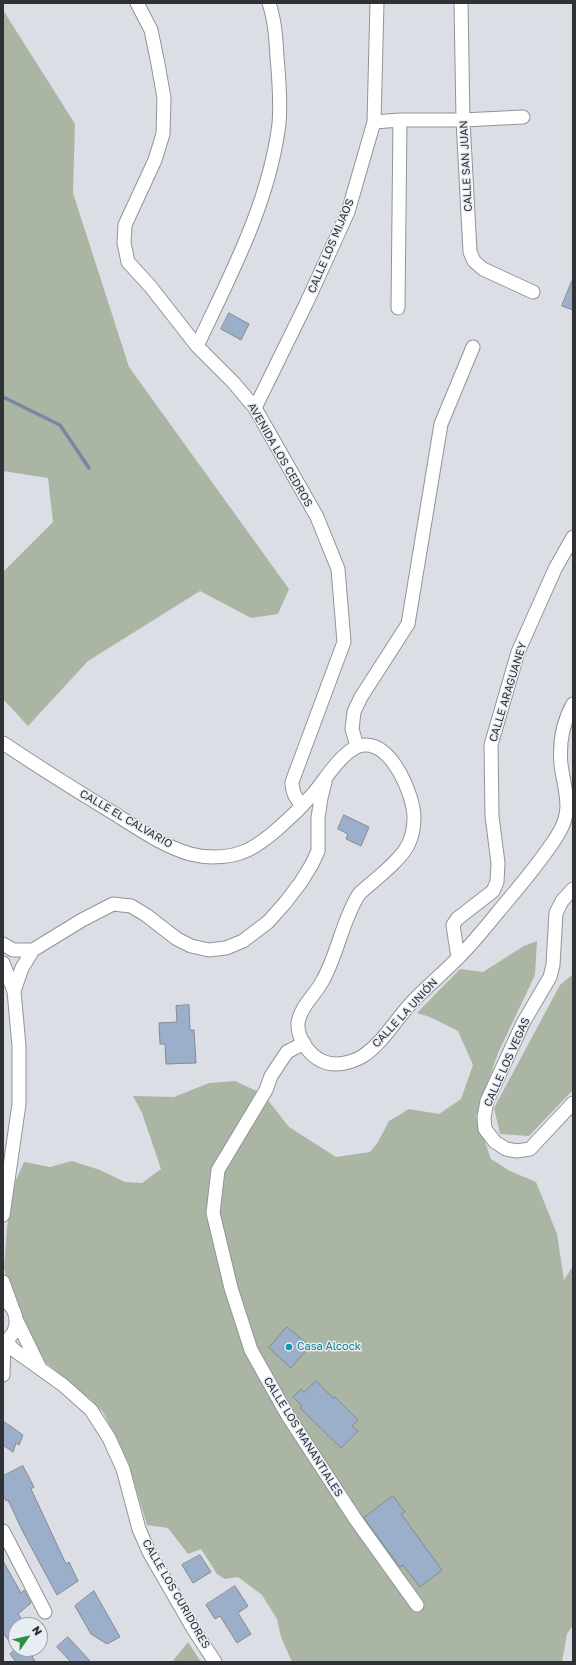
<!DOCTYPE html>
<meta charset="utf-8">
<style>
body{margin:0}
#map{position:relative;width:576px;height:1665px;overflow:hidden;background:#dbdfe5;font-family:"Golos Text",sans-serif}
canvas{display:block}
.frame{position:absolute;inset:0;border:4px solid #303134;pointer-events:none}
.north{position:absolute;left:8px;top:1617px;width:40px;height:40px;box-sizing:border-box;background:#e8ecf3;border:1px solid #9ea1a7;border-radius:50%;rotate:56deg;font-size:11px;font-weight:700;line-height:16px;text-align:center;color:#303134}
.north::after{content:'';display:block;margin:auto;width:14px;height:18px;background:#298f45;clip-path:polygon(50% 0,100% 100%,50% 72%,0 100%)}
</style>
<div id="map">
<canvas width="576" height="1665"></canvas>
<div class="frame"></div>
<div class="north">N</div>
</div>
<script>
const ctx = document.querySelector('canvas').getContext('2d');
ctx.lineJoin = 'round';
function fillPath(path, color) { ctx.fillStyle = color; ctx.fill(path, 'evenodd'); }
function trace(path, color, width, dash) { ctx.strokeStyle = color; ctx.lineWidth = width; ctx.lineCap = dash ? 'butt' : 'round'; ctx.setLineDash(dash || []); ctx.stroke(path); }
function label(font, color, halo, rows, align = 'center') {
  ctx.font = font + ' "Golos Text",sans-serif'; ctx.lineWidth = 3; ctx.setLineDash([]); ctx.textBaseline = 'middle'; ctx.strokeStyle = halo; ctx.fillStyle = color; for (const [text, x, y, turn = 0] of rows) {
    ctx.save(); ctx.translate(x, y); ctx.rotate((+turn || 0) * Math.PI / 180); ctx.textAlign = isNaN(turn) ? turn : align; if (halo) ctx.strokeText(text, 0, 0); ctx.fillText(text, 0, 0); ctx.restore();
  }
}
fillPath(new Path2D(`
 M 3,10 L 75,124 L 73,193 L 129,367 L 289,589 L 278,614 L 251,618 L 200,591 L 88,661 L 28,726 L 3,699 L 3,572 L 53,522 L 48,478 L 3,471 Z
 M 537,941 L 535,975 L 498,1053 L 476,1116 L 491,1159 L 510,1171 L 536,1182 L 557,1234 L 564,1280 L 573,1266 L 573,1625 L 567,1634 L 562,1662 L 292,1662 L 281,1637 L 277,1619 L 262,1595 L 238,1577 L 225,1579 L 217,1574 L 201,1549 L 188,1554 L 168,1528 L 147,1525 L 133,1479 L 120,1446 L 103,1412 L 90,1399 L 44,1361 L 25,1332 L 9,1289 L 4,1268 L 7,1227 L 12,1197 L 16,1180 L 24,1162 L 50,1167 L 72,1161 L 100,1170 L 125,1182 L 142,1183 L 161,1169 L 142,1113 L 133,1096 L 174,1097 L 209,1083 L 235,1081 L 263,1094 L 289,1127 L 336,1157 L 370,1152 L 378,1142 L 389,1121 L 409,1109 L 439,1114 L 461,1099 L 473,1065 L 458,1031 L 430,1017 L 417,1013 L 460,969 L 483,972 L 524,946 Z
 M 573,974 L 573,1090 L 529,1136 L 500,1134 L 494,1108 L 560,985 Z
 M 188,1642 L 201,1662 L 172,1662 Z`), '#aab5a4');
trace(new Path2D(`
 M 3,397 L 60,425 L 89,468`), '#7687a2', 3.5);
const building = new Path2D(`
 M 572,281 L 573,281 L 573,310 L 562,306 Z
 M 229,313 L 249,324 L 241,340 L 221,329 Z
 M 344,815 L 369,827 L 361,846 L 346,839 L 348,834 L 338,829 Z
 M 189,1005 L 190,1030 L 194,1030 L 196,1063 L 166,1064 L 165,1044 L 160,1044 L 159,1023 L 177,1022 L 176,1006 Z
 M 287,1327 L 310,1346 L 291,1368 L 269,1348 Z
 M 316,1381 L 333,1398 L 335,1397 L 358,1420 L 352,1426 L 358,1431 L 341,1448 L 300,1408 L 302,1406 L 293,1397 L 301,1389 L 304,1392 Z
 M 3,1421 L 23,1435 L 19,1445 L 16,1443 L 13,1452 L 3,1445 Z
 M 23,1466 L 34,1487 L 31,1489 L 66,1564 L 69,1562 L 78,1581 L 57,1595 L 23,1532 L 8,1500 L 6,1501 L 3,1495 L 3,1476 Z
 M 393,1496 L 405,1512 L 401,1514 L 442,1570 L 420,1587 L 403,1565 L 400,1567 L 364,1518 Z
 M 200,1555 L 211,1572 L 193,1583 L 182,1565 Z
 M 3,1561 L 21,1593 L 24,1590 L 31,1603 L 18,1614 L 26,1625 L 16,1625 L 16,1635 L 9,1641 L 3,1633 Z
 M 235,1586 L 248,1606 L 238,1613 L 251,1634 L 237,1643 L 220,1616 L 215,1619 L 206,1605 Z
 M 94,1591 L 120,1637 L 107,1644 L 91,1634 L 75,1606 Z
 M 68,1637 L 91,1662 L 71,1662 L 57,1647 Z
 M 16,1649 L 43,1649 L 32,1657 L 36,1662 L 16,1662 L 10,1654 Z`);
fillPath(building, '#9baeca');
trace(building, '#868a90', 1);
const street = new Path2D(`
 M 137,3 L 151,30 L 158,64 L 164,98 L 163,134 L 155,160 L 125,225 L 124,243 L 128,262 L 150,286 L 197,346 L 233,382 L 255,408 L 317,517 L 338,569 L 344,642 L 292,782 C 292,793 296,798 302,806
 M 461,3 L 463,120 L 470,252 L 474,261 L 483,269 L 533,292
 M 374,122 L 400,120 L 463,120 L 523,117
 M 398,308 L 400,120
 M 197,346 C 231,274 269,203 279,124 C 281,102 279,79 277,57 C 276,39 275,21 269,3
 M 255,408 L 307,302 L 348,212 L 374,122 L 377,3
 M 3,743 C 40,768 77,791 115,814 C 139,829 163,846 190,854 C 206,858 225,858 240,853 C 262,847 298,811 313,794 C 325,780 345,746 364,745 C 392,743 414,795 414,818 C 414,826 412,837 408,845 C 400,861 373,881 359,894 C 342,921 338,953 323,980 C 316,994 300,1007 298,1023 C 297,1038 309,1055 322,1061 C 335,1067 351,1063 363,1056 C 385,1041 397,1017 415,999 C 429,985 444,972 458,958 C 472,944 485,928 498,912 C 518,888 540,863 557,836 C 574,810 565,793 561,765 C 559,744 563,722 573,704
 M 357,746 L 352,729 L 354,712 L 361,697 L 408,624 L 441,424 L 473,347
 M 573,889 L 562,901 L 556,913 L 553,965 L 550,977 L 523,1023 L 487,1101 L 484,1118 L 485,1129 L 495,1142 L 506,1149 L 517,1151 L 530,1149 L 573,1103
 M 3,944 L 13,950 L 33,950
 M 458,958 L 453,925 L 457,919 L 493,891 L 497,882 L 498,863 L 492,816 L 491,745 L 518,652 L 555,569 L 573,537
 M 3,963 L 14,991
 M 304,1043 L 287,1052 L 271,1076 L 266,1090 L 218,1170 L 213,1213 L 231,1288 L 251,1350 L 288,1416 L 356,1520 L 417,1605
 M 3,1215 L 19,1104 L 19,1046 L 14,991 L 22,968 L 33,950 L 82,920 L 113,904 L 131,906 L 146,915 L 177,939 L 191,946 L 209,950 L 226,948 L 243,941 L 268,922 L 285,903 L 301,882 L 312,864 L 318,851 L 318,818 L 321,798 L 325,782
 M 3,1282 L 12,1307
 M 3,1300 C 20,1309 21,1333 3,1342
 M 17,1321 L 39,1366
 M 6,1341 L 14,1350 L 63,1385 L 91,1410 L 109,1438 L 123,1469 L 139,1529 L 149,1552 L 194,1630 L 215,1662
 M 3,1375 L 4,1342
 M 3,1531 L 45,1612`);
trace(street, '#90949a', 15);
trace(street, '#fff', 13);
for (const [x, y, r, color] of [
 [289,1347,4,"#0f9aa8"]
]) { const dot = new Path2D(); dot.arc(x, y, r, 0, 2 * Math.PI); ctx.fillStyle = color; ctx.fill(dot); trace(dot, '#e8ecf3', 1.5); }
label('11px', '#303134', '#e8ecf3', [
 ["CALLE SAN JUAN",466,166,-93],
 ["CALLE LOS MIJAOS",331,246,-67],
 ["AVENIDA LOS CEDROS",280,455,60],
 ["CALLE ARAGUANEY",508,692,-73],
 ["CALLE EL CALVARIO",126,819,30],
 ["CALLE LA UNIÓN",405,1013,-47],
 ["CALLE LOS VEGAS",507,1062,-66],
 ["CALLE LOS MANANTIALES",303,1437,58],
 ["CALLE LOS CURIDORES",176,1594,60]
]);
label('11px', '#0d838f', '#e8ecf3', [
 ["Casa Alcock",297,1347]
], 'left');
</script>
